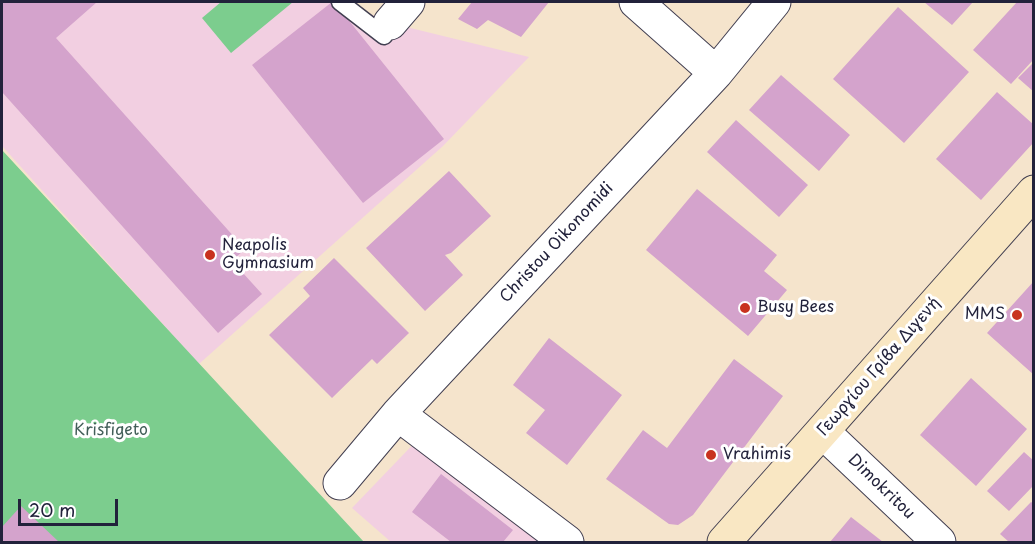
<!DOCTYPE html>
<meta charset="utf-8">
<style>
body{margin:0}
#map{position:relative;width:1035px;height:544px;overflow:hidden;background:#f5e4cc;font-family:"Playpen Sans",sans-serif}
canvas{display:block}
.frame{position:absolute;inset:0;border:3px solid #22223b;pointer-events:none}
.scale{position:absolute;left:18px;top:499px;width:100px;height:27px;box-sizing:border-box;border:3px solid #22223b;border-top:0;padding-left:8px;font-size:18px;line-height:21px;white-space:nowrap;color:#22223b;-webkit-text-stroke:4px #fff;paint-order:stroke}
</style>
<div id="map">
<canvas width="1035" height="544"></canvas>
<div class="frame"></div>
<div class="scale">20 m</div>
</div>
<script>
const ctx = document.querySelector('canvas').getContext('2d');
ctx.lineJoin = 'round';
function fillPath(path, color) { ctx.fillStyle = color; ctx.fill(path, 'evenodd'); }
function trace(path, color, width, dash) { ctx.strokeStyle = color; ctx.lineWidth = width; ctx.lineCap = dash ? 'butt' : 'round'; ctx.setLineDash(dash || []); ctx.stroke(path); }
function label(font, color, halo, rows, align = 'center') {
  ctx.font = font + ' "Playpen Sans",sans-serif'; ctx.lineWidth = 6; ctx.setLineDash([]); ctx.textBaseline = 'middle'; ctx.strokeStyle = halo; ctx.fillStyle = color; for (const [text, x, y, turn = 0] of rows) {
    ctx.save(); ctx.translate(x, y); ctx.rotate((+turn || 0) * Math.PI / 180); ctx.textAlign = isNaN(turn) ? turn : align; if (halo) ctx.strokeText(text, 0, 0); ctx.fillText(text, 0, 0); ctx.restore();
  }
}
fillPath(new Path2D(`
 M 2,2 L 353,2 L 368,13 L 390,23 L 529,57 L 443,146 L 199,364 L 2,146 Z
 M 424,433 L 563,542 L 391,542 L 352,508 Z`), '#f2cfe1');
fillPath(new Path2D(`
 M 221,2 L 293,2 L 231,53 L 202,18 Z
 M 2,150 L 364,542 L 2,542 Z`), '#7ccd8e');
fillPath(new Path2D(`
 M 2,2 L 97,2 L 56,38 L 245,249 L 232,261 L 262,294 L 218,333 L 2,92 Z
 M 332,2 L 334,2 L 444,139 L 363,203 L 252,65 Z
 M 472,2 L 549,2 L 521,37 L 488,20 L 477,29 L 458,19 Z
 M 924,2 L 973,2 L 952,25 Z
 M 1017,2 L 1034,3 L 1034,59 L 1011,84 L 973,50 Z
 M 898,7 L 969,72 L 904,143 L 833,79 Z
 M 1034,62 L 1034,92 L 1018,78 Z
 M 781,75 L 850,135 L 819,171 L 749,110 Z
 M 997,92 L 1034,125 L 1034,142 L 981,200 L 936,159 Z
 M 736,120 L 808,185 L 779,217 L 707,152 Z
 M 449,171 L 491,216 L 451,253 L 445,255 L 463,275 L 425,311 L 366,248 Z
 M 697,189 L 777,255 L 764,271 L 787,290 L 748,336 L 646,250 Z
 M 334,258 L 409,333 L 377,364 L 372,359 L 332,398 L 269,335 L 310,296 L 303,288 Z
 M 1034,281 L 1034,375 L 987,333 Z
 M 549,338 L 622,395 L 567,465 L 526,433 L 545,410 L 513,385 Z
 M 734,359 L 783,396 L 693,515 L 678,525 L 669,524 L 606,479 L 643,430 L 667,448 Z
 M 971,378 L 1027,429 L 976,486 L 920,435 Z
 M 1024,452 L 1034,461 L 1034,485 L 1009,511 L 987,491 Z
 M 441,474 L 513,530 L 503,542 L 451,542 L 412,512 Z
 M 1031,502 L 1034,504 L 1034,542 L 1009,542 L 1000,534 Z
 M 21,506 L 59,542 L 2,542 L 2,527 Z
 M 851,517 L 883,542 L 830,542 Z`), '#d4a3cc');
const service = new Path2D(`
 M 340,2 L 384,36 L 388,27`);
const minor = new Path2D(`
 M 636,2 L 716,73
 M 390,23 L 408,2
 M 398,414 L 567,542
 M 823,432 L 939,542
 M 340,483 L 398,414 L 716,73 L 774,2`);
const secondary = new Path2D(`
 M 724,542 L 1034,192`);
trace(service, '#423f51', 19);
trace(minor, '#423f51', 35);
trace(secondary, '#423f51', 35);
trace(service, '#fff', 16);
trace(minor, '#fff', 33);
trace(secondary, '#f9e7c3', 33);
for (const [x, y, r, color] of [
 [210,255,6,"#c8321e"],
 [745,308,6,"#c8321e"],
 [1017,315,6,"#c8321e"],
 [711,455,6,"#c8321e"]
]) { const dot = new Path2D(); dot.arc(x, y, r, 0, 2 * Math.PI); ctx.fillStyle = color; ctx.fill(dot); trace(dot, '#fff', 2); }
label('16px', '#22223b', '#fff', [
 ["Christou Oikonomidi",557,243,-47],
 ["Γεωργίου Γρίβα Διγενή",879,367,-49],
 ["Dimokritou",881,487,44]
]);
label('16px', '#22223b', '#fff', [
 ["Neapolis",222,246],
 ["Gymnasium",222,264],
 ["Busy Bees",757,308],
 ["MMS",1005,315,"right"],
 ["Vrahimis",723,455]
], 'left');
label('16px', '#425e58', '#fff', [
 ["Krisfigeto",111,431]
]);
</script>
